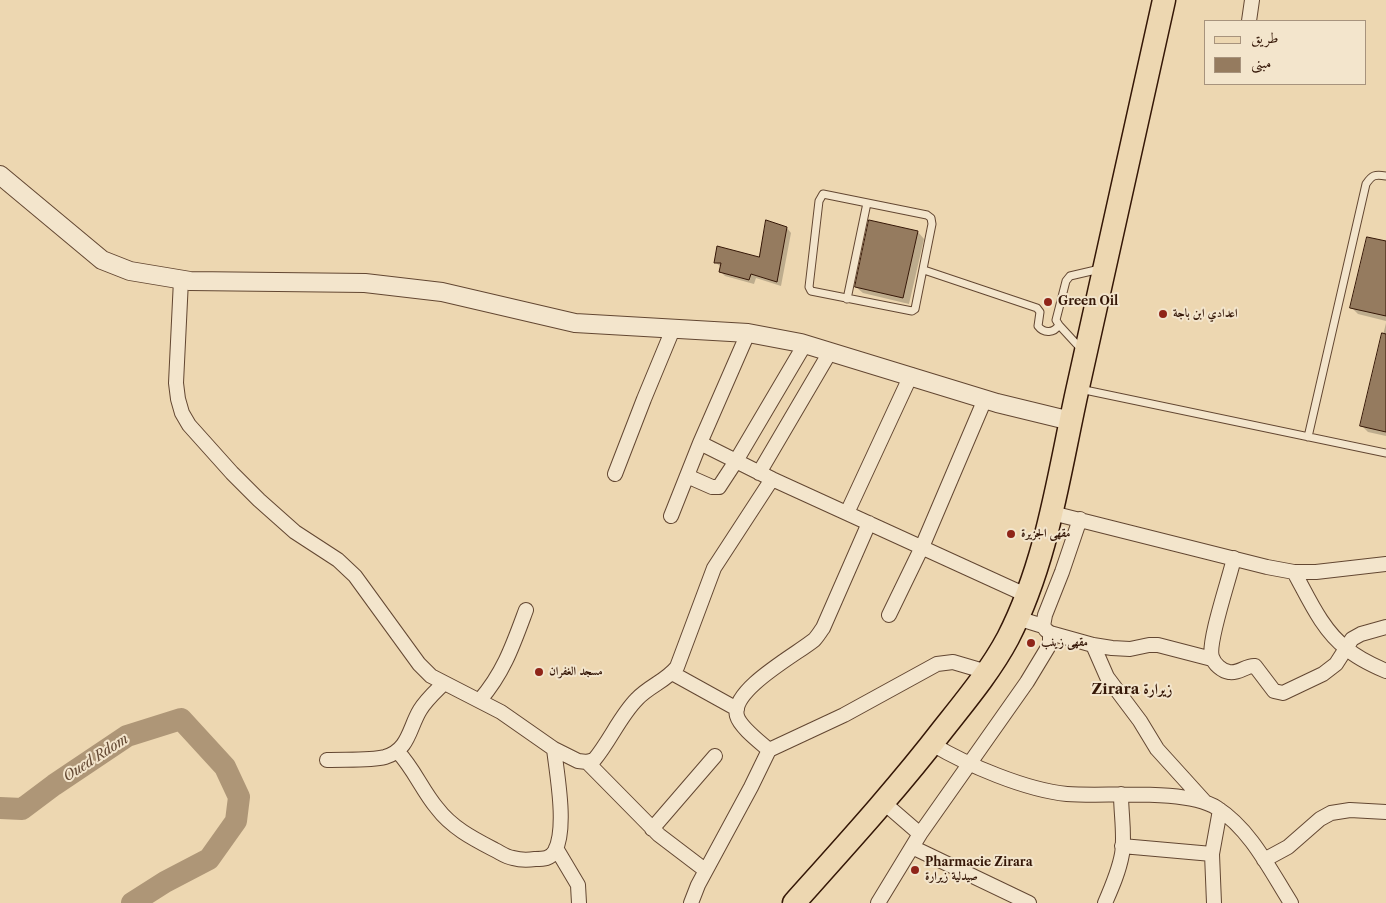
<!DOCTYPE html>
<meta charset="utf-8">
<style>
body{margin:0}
#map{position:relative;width:1386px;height:903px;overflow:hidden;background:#edd7b1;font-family:"Libre Caslon Text",Amiri,serif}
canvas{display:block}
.legend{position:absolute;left:1204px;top:20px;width:162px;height:65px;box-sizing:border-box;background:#f3e5cc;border:1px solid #a7937d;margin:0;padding:6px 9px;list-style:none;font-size:15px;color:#351707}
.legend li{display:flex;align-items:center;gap:10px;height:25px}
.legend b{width:25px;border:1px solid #a7937d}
</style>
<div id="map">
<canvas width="1386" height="903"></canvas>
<ul class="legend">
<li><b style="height:6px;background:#edd7b1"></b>طريق</li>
<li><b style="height:14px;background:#957b5f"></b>مبنى</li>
</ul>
</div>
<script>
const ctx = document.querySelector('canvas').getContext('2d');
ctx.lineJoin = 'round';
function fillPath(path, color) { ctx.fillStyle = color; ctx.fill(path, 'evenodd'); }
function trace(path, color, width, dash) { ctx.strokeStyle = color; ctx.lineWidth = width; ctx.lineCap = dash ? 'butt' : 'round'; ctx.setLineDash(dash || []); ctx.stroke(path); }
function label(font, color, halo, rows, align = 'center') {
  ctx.font = font + ' "Libre Caslon Text",Amiri,serif'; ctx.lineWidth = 4; ctx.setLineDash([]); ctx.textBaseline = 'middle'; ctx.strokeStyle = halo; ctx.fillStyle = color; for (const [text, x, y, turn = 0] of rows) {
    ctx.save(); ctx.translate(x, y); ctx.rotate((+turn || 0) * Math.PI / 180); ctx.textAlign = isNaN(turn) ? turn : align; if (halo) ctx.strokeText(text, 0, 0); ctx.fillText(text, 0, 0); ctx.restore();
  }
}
fillPath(new Path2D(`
 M 870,221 L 918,232 L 924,239 L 909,304 L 863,293 L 856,287 Z
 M 787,228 L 791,233 L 781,286 L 756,278 L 754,284 L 725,276 L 720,271 L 721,267 L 715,262 L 760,258 Z
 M 1386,242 L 1386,321 L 1358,314 L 1352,308 Z
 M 1386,323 L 1386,436 L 1368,432 L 1361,425 Z`), '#0003');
trace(new Path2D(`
 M 0,808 L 22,809 L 54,785 L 127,736 L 181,719 L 225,767 L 239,797 L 236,821 L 209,859 L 165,882 L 132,903`), '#ae9677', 22);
const building = new Path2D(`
 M 766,220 L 787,227 L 777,282 L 751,274 L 749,280 L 719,272 L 721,263 L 714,263 L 717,246 L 759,257 Z
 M 869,220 L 918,231 L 903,298 L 855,287 Z
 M 1367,237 L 1386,241 L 1386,316 L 1350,308 Z
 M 1382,333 L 1386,334 L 1386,432 L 1360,426 Z`);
fillPath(building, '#957b5f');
trace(building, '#351707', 1);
const service = new Path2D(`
 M 823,194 L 927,215 L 931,218 L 932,224 L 915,309 L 912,311 L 811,291 L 809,287 L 819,201 Z
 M 924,270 L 1037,308 L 1040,312 L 1038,326 C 1044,334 1054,333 1059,325
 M 847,299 L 867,203
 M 1082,350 L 1059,325 L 1056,320 L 1066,281 L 1070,276 L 1100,269
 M 1080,389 L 1386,453
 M 1308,437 L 1366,184 C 1372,175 1375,174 1386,176`);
const minor = new Path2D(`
 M 1249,21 L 1252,0
 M 181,280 L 176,383 L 178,399 L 182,413 L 189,425 L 232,473 L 259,500 L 295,532 L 338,560 L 355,576 L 419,664 L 431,676 L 501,712 L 554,749 L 578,761 L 587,762 L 594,760 C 610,741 620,716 637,699 C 649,686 666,681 677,667 L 714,568 L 772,479 L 1026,595
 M 748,333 L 700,443 L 772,479
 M 759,473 L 830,352
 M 615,474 L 644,399 L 673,329
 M 687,476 L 712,487 L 719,487 L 736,461 L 805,344
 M 847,513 L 911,375
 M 1052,513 L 1267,567 L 1294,572 L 1316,572 L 1386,564
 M 671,516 L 700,443
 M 1234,558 C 1230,577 1207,643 1212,657 C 1214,664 1222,671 1229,672 C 1239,674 1246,665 1255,666 L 1274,691 L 1283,693 L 1323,674 L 1336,664 L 1352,639 L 1361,634 L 1386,627
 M 1294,572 C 1308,597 1322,630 1346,648 C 1357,658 1372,665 1386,671
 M 889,615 L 922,547 L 985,399
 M 1017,618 L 1043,626 L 1046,630 L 1050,633 L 1093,645 L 1112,648 L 1130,649 L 1149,645 L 1158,645 L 1212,659
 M 1043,626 L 1045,615 L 1062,572 L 1080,519
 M 1093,645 L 1107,677 L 1140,721 L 1157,749 L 1205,802
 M 672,673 L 737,709
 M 480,700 C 504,672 513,645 526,610
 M 932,744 C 967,765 1026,790 1067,794 C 1106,797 1185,788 1217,808 C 1251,830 1270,870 1291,903
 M 769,750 L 844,715 L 937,664 L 953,662 L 987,672
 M 398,752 C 414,769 422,790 437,808 C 452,828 474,839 495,850 C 501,853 506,857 513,858 C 520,860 528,860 535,859 C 544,859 550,859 555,851 C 567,828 557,775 554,749
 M 327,760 C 343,759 370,761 385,757 C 409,750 409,728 420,710 C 426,700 435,692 443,684
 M 587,762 L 659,835 L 705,870
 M 652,829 L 715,756
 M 920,834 L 1027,682 L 1050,644 L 1050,633
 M 1122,846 L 1212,854
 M 912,847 L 1029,903
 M 556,848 L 578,885 L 579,903
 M 1264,860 L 1288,847 L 1320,819 L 1331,813 L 1350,810 L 1386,812
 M 691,903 L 698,885 L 751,787 L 769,750 C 760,742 740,727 737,716 C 730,690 797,654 814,640 C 817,637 820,632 823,628 L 869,523
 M 878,903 L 920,834 L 883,802
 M 1105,903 C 1112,887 1119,871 1122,854 C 1125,835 1121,814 1121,794
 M 1214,903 L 1212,854 L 1220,810`);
const tertiary = new Path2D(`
 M 0,175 L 102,260 L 130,271 L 190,281 L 365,283 L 442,292 L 575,323 L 748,333 L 801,343 L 997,403 L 1071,421`);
const primary = new Path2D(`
 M 794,903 C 845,846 897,789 944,728 C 967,699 991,670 1008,638 C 1048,560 1059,472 1078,387 C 1106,258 1136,129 1164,0`);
trace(service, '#634732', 9);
trace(minor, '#634732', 16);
trace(tertiary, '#634732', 20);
trace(primary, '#351707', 25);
trace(service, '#f3e5cc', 7);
trace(minor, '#f3e5cc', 14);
trace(tertiary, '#f3e5cc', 18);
trace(primary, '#edd7b1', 22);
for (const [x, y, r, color] of [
 [1048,302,5,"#8f2418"],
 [1163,314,5,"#8f2418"],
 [1011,534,5,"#8f2418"],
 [1031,643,5,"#8f2418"],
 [539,672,5,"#8f2418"],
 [915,870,5,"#8f2418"]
]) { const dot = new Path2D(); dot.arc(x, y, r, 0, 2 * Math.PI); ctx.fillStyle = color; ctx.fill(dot); trace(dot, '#f3e5cc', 2); }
label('bold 12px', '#351707', '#f3e5cc', [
 ["Green Oil",1058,302],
 ["اعدادي ابن باجة",1173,314],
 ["مقهى الجزيرة",1021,534],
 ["مقهى زينب",1041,643],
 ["مسجد الغفران",549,672],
 ["Pharmacie Zirara",925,863],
 ["صيدلية زيرارة",925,877]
], 'left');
label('italic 14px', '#654a34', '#f3e5cc', [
 ["Oued Rdom",96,758,-33]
]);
label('bold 15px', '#351707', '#f3e5cc', [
 ["Zirara زيرارة",1132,690]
]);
</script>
